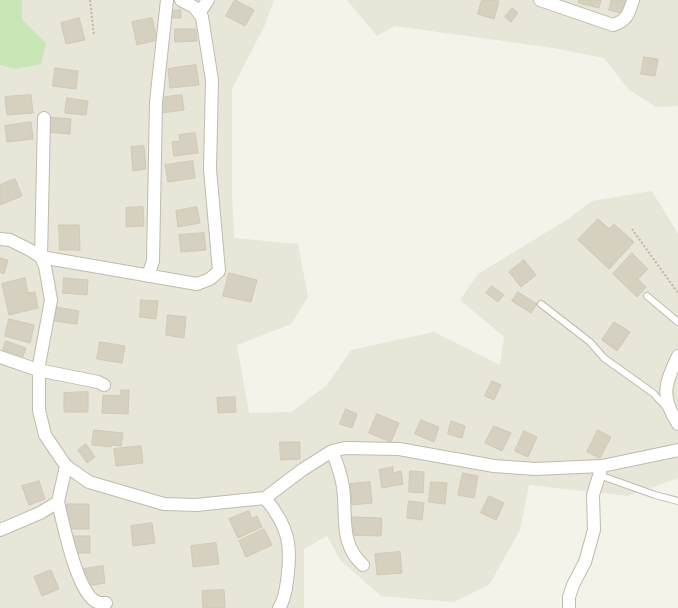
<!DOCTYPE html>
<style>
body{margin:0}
canvas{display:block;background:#f4f3ea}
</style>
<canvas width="678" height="608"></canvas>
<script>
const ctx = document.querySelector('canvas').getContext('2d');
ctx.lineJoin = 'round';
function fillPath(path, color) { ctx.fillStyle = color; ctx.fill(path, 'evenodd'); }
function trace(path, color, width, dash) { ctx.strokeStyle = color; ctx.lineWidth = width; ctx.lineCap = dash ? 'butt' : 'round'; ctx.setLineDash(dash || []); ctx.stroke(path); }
fillPath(new Path2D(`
 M 0,0 L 274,0 L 264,27 L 232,89 L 232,193 L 234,238 L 298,244 L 308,297 L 291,324 L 237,345 L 249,413 L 291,412 L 327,385 L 351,350 L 434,332 L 500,365 L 504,337 L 460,300 L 478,274 L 568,219 L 592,201 L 652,191 L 678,234 L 678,478 L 628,496 L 529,485 L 520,530 L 489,585 L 454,602 L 381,596 L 341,561 L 327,536 L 304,549 L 304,608 L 0,608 Z
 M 347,0 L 678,0 L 678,106 L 656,107 L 628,89 L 604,58 L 553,48 L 395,26 L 377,36 Z`), '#e8e5d9');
fillPath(new Path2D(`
 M 0,0 L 22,0 L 22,20 L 46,43 L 41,64 L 15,69 L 0,65 Z`), '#c8e6b6');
const building = new Path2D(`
 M 235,0 L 254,10 L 245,26 L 226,16 Z
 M 482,0 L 499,1 L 494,19 L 478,14 Z
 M 579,0 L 601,0 L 599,8 L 579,3 Z
 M 612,0 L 628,0 L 624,14 L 609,10 Z
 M 512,8 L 518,13 L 511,22 L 505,17 Z
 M 181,10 L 181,18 L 170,18 L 170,11 Z
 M 79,18 L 85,40 L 66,44 L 61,23 Z
 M 152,18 L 157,40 L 137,45 L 132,22 Z
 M 175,29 L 196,29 L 197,41 L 175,42 Z
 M 644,57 L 658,59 L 655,76 L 641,74 Z
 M 196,65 L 199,85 L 170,88 L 168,69 Z
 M 55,68 L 78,71 L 76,89 L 53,86 Z
 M 31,95 L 33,113 L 7,115 L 5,97 Z
 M 182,95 L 184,110 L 161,113 L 159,98 Z
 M 67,98 L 88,101 L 86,115 L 65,113 Z
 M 48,117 L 71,119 L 70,134 L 47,132 Z
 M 31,122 L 33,139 L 7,142 L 5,126 Z
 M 195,133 L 198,153 L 174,156 L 172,142 L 180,141 L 179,135 Z
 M 144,146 L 146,169 L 133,171 L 131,147 Z
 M 193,161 L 195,178 L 168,182 L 165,165 Z
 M 15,179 L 22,196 L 0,205 L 0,185 Z
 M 143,207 L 144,226 L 126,227 L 126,208 Z
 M 197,207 L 200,223 L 178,227 L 176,211 Z
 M 598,219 L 609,229 L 614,224 L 634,242 L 609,269 L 578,240 Z
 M 59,225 L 79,225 L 80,250 L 60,250 Z
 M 204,233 L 206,250 L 181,252 L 179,235 Z
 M 632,253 L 648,269 L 638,279 L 646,287 L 637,297 L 613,274 Z
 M 0,258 L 8,260 L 4,274 L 0,272 Z
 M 524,260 L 536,275 L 521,287 L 509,272 Z
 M 229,273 L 257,280 L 251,302 L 223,296 Z
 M 25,278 L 28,293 L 35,292 L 38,308 L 9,315 L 2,284 Z
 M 64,278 L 88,280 L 87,295 L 63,293 Z
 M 492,286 L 504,295 L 498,302 L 486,293 Z
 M 518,292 L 537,304 L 531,313 L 512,301 Z
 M 141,300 L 158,301 L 156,319 L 140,317 Z
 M 56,307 L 79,311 L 77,324 L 54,321 Z
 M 168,315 L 186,317 L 184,338 L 166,335 Z
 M 9,319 L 34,325 L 30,343 L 5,336 Z
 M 614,322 L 630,332 L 617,351 L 602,340 Z
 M 6,341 L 26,348 L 21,362 L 1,356 Z
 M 100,342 L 125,346 L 122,363 L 97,359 Z
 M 492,381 L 501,385 L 494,400 L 485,396 Z
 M 121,390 L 129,390 L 128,414 L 102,413 L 103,395 L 121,396 Z
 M 88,392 L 88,412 L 64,412 L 64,393 Z
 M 235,397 L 236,412 L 218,413 L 217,398 Z
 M 346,409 L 357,414 L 352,428 L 340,424 Z
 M 377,414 L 399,423 L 391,442 L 369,433 Z
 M 421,420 L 439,427 L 434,442 L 415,434 Z
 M 451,421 L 465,426 L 462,438 L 448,434 Z
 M 494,426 L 511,433 L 502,451 L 485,443 Z
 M 94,430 L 123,433 L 121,446 L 111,445 L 111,447 L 92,445 Z
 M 598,430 L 611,437 L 600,458 L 587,452 Z
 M 524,431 L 537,437 L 528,457 L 515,451 Z
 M 280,442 L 300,442 L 300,459 L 281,460 Z
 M 86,444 L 95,457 L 87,463 L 78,450 Z
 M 141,446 L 143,463 L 116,466 L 114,449 Z
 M 393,467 L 393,473 L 401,471 L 403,484 L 382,488 L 379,470 Z
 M 410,471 L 424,472 L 423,493 L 409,492 Z
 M 463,473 L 478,476 L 474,498 L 458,495 Z
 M 39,481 L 45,499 L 29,505 L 22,486 Z
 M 370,482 L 372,503 L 352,505 L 350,484 Z
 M 431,482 L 447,483 L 445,504 L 429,502 Z
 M 489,496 L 504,503 L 496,520 L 481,513 Z
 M 409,501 L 424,503 L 422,520 L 407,518 Z
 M 67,504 L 89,504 L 89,529 L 67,529 Z
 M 249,511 L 252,519 L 257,516 L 262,527 L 238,538 L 229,519 Z
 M 350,517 L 382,518 L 381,536 L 349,535 Z
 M 152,523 L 155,543 L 133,546 L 131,526 Z
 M 264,529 L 272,545 L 246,557 L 239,541 Z
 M 73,536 L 90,536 L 90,553 L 73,553 Z
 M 216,543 L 219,564 L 193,567 L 191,546 Z
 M 400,552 L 402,573 L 377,575 L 375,554 Z
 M 103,566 L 105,583 L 86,586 L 84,569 Z
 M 51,570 L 59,589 L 42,596 L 34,577 Z
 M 224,590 L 225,608 L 203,608 L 202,591 Z`);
fillPath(building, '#d5d0c0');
trace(building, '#d0c9b4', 1);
const service = new Path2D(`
 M 647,296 L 678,322
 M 541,304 L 590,342 L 604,358 L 653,393 L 667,408
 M 599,475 L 655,495 L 678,501`);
const minor = new Path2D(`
 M 540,0 L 613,25 C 627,21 629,13 633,0
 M 200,12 L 208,0
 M 44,118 L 41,257 L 197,284 L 210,279 L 219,271 L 210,169 L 212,80 L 202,17 L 194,7 L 181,0
 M 0,239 L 10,240 L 30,250 L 41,257 L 45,266 L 51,300 L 39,365 L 39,410 L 45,435 L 66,466 L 89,482 L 164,504 L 196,505 L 265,498 L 302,470 L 332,451 L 345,448 L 399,449 L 494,466 L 535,469 L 602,466 L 678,450
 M 148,276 L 153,261 L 156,102 L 167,0
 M 678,356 C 665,384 660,396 678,424
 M 0,357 L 38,370 L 98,382 L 104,385
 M 332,451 C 337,463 341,474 343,487 C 347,515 339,544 363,565
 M 265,498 C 289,527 292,545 287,581 C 286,589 284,601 279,608
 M 58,502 C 63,523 77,594 97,602 C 99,603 104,603 106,603
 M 0,530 L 40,513 L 58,502 L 66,466
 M 569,608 L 569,597 L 573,585 L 585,562 L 594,530 L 593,495 L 602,466`);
trace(service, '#bfbcad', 8);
trace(minor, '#bfbcad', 14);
trace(new Path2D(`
 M 90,0 L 94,36
 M 632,229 L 678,293`), '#c0ba9f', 2, [2, 2]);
trace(service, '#fff', 6);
trace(minor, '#fff', 12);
</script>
